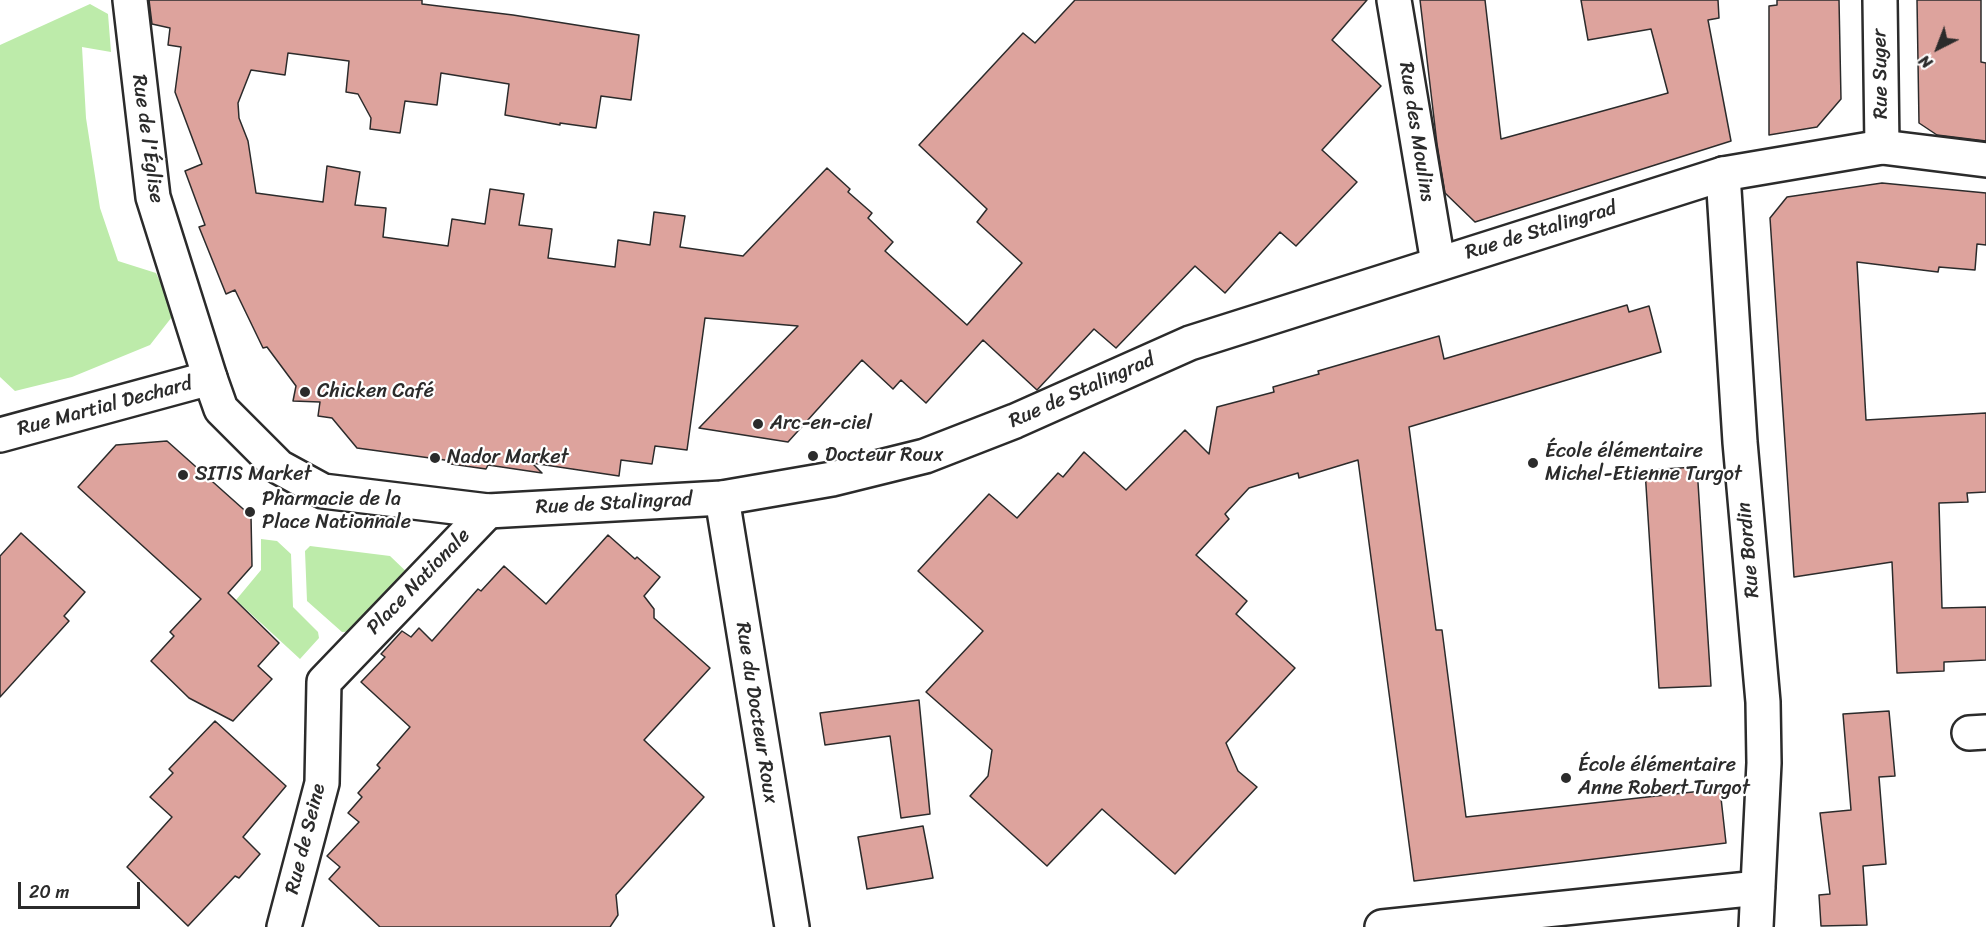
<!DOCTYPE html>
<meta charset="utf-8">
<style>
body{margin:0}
#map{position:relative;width:1986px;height:927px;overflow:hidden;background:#fff;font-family:Sriracha,sans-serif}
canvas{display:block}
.north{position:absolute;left:1908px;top:18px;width:60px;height:60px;-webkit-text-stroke:4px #fff;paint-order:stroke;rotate:222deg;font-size:16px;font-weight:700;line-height:24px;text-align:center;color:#2b2b2b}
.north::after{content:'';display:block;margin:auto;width:21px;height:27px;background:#2b2b2b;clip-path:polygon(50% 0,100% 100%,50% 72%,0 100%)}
.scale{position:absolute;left:18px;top:882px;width:122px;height:27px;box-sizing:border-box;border:3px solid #2b2b2b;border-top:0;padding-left:8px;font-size:18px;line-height:21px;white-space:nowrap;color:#2b2b2b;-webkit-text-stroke:4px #fff;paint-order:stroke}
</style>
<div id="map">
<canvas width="1986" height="927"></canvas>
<div class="north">N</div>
<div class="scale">20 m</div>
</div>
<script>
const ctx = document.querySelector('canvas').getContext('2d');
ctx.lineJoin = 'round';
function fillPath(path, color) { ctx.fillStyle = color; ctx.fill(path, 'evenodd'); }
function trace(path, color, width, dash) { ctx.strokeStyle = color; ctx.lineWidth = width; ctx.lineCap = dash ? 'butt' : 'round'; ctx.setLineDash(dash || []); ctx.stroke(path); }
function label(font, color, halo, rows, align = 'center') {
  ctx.font = font + ' Sriracha,sans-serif'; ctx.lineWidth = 4.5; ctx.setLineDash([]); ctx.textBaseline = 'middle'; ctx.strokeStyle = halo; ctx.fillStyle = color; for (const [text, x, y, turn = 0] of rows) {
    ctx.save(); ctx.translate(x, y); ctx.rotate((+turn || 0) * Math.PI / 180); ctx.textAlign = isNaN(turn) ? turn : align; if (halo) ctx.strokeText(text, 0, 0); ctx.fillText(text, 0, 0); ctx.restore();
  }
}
fillPath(new Path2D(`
 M 90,4 L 108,14 L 111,52 L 82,47 L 86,118 L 100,208 L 118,261 L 156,273 L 175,313 L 150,345 L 72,377 L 15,391 L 0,377 L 0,45 Z
 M 261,539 L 277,541 L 291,554 L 293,607 L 318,632 L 319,638 L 300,659 L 236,600 L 261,570 Z
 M 310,546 L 390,556 L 412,577 L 359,631 L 342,632 L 307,601 L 305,551 Z`), '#bdebaa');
const building = new Path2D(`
 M 149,0 L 422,0 L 422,4 L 513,15 L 639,35 L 631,100 L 601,96 L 596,128 L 560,123 L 560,125 L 505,115 L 509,84 L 441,73 L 437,105 L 405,101 L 400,133 L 370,129 L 371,118 L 358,94 L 346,92 L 349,61 L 288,53 L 285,75 L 251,70 L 238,103 L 239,118 L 248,141 L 256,193 L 323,202 L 327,166 L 360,172 L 355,205 L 386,208 L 383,237 L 448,246 L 452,219 L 485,224 L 490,189 L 524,194 L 519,225 L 552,229 L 548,258 L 615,267 L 618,240 L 650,245 L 654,212 L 685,216 L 680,247 L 743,256 L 827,168 L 850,189 L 848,192 L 872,213 L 868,218 L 893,242 L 885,251 L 967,325 L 1022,263 L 977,222 L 987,209 L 919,145 L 1023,33 L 1035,43 L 1075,0 L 1367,0 L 1332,40 L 1381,86 L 1322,150 L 1357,182 L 1296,246 L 1280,232 L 1225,293 L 1195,266 L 1116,348 L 1094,329 L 1037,390 L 983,340 L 926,403 L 901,380 L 893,389 L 862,360 L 788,442 L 699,428 L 798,326 L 705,318 L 687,450 L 655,446 L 652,464 L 621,460 L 619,476 L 532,463 L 542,473 L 488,465 L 486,469 L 451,464 L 452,461 L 357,448 L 332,418 L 318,416 L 320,402 L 293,401 L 296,386 L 267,347 L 263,348 L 235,290 L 226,294 L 199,227 L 205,225 L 185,171 L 202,164 L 175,92 L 181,47 L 168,45 L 170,28 L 152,24 Z
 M 1420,0 L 1485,0 L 1501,139 L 1668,93 L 1651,29 L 1588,40 L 1581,0 L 1718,0 L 1719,18 L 1708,20 L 1731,141 L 1475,222 L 1445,193 L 1437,144 Z
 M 1777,0 L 1839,0 L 1841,99 L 1817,127 L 1769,135 L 1769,6 L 1777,5 Z
 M 1917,0 L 1981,0 L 1981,62 L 1986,63 L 1986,141 L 1937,135 L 1919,123 Z
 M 1882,183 L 1986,193 L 1986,245 L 1977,244 L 1975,270 L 1939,267 L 1938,272 L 1857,262 L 1866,420 L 1986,413 L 1986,492 L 1967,493 L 1968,502 L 1939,503 L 1942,608 L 1986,607 L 1986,660 L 1944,662 L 1944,671 L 1897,673 L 1892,562 L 1794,577 L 1770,218 L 1787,197 Z
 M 1627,305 L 1629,312 L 1649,306 L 1661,352 L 1409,427 L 1436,630 L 1442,630 L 1466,817 L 1720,789 L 1726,843 L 1414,881 L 1358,460 L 1299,478 L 1298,473 L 1249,488 L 1225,514 L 1229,519 L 1196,555 L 1247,601 L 1236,614 L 1295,668 L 1226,743 L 1238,771 L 1257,787 L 1175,874 L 1102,809 L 1047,866 L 970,796 L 988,776 L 992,750 L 926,692 L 983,631 L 918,571 L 989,494 L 1017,518 L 1058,473 L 1063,477 L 1084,452 L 1126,490 L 1185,430 L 1209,454 L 1217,407 L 1274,392 L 1273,387 L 1319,374 L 1318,371 L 1439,336 L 1444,359 Z
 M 167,441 L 251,516 L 252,566 L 228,593 L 279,643 L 258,666 L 272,679 L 233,721 L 189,698 L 151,661 L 174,636 L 170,632 L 201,599 L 78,487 L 116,445 Z
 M 1697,467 L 1711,686 L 1659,688 L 1645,470 Z
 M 21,533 L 85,592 L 64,616 L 69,621 L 0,697 L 0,556 Z
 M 608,535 L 635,559 L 637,557 L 660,577 L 644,596 L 654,609 L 654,618 L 710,668 L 644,740 L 704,797 L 616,895 L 618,915 L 610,927 L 380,927 L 329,879 L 340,867 L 327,856 L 359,822 L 348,813 L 362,797 L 358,793 L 380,768 L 377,765 L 410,727 L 361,682 L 385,657 L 381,654 L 402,631 L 411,637 L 419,628 L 432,641 L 478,589 L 481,591 L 504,566 L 546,604 Z
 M 919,700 L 930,814 L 901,818 L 890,736 L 825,745 L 820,713 Z
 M 1889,711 L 1895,776 L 1879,777 L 1886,864 L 1863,866 L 1867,925 L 1821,926 L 1819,895 L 1830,894 L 1820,813 L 1851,810 L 1843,714 Z
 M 215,721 L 286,786 L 243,837 L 260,854 L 239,878 L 235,876 L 188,926 L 127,867 L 172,817 L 150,797 L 173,773 L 169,769 Z
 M 923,826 L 933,878 L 867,889 L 858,837 Z`);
fillPath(building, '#dda39d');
trace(building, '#2b2b2b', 1.5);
const minor = new Path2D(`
 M 130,0 L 153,197 L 210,378
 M 1394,0 L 1438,263
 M 1880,0 L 1882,147
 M 1723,174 L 1740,442 L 1763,702 L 1764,763 L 1756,927
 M 722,498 L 792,927
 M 1969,733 L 1986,732
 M 284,927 L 322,783 L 324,682 L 488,511
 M 1382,927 L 1758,888`);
const secondary = new Path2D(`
 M 0,435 L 210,378 L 221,409 L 279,467 L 323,491 L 488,511 L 722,498 L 832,479 L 925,456 L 1015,421 L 1190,343 L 1723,174 L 1882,147 L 1986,160`);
trace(minor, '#2b2b2b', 38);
trace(secondary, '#2b2b2b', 38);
trace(minor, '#fff', 33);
trace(secondary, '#fff', 33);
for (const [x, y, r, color] of [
 [305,392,6,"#2b2b2b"],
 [758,424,6,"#2b2b2b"],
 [813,456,6,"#2b2b2b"],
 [435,458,6,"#2b2b2b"],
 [1533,463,6,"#2b2b2b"],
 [183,475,6,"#2b2b2b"],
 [250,512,6,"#2b2b2b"],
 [1566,778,6,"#2b2b2b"]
]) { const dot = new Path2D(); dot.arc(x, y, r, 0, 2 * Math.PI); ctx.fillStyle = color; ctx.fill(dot); trace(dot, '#fff', 2); }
label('20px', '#2b2b2b', '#fff', [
 ["Rue Suger",1881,74,-91],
 ["Rue des Moulins",1416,132,81],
 ["Rue de l'Église",147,139,82],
 ["Rue de Stalingrad",1541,231,-17],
 ["Rue de Stalingrad",1082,391,-24],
 ["Rue Martial Dechard",105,407,-15],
 ["Rue de Stalingrad",614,504,-3],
 ["Rue Bordin",1749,550,-95],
 ["Place Nationale",419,582,-46],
 ["Rue du Docteur Roux",756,713,81],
 ["Rue de Seine",306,839,-76]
]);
label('20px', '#2b2b2b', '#fff', [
 ["Chicken Café",317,392],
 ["Arc-en-ciel",770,424],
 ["École élémentaire",1545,452],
 ["Michel-Etienne Turgot",1545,475],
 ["Docteur Roux",825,456],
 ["Nador Market",447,458],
 ["SITIS Market",195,475],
 ["Pharmacie de la",262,500],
 ["Place Nationnale",262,523],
 ["École élémentaire",1578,766],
 ["Anne Robert Turgot",1578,789]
], 'left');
</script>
